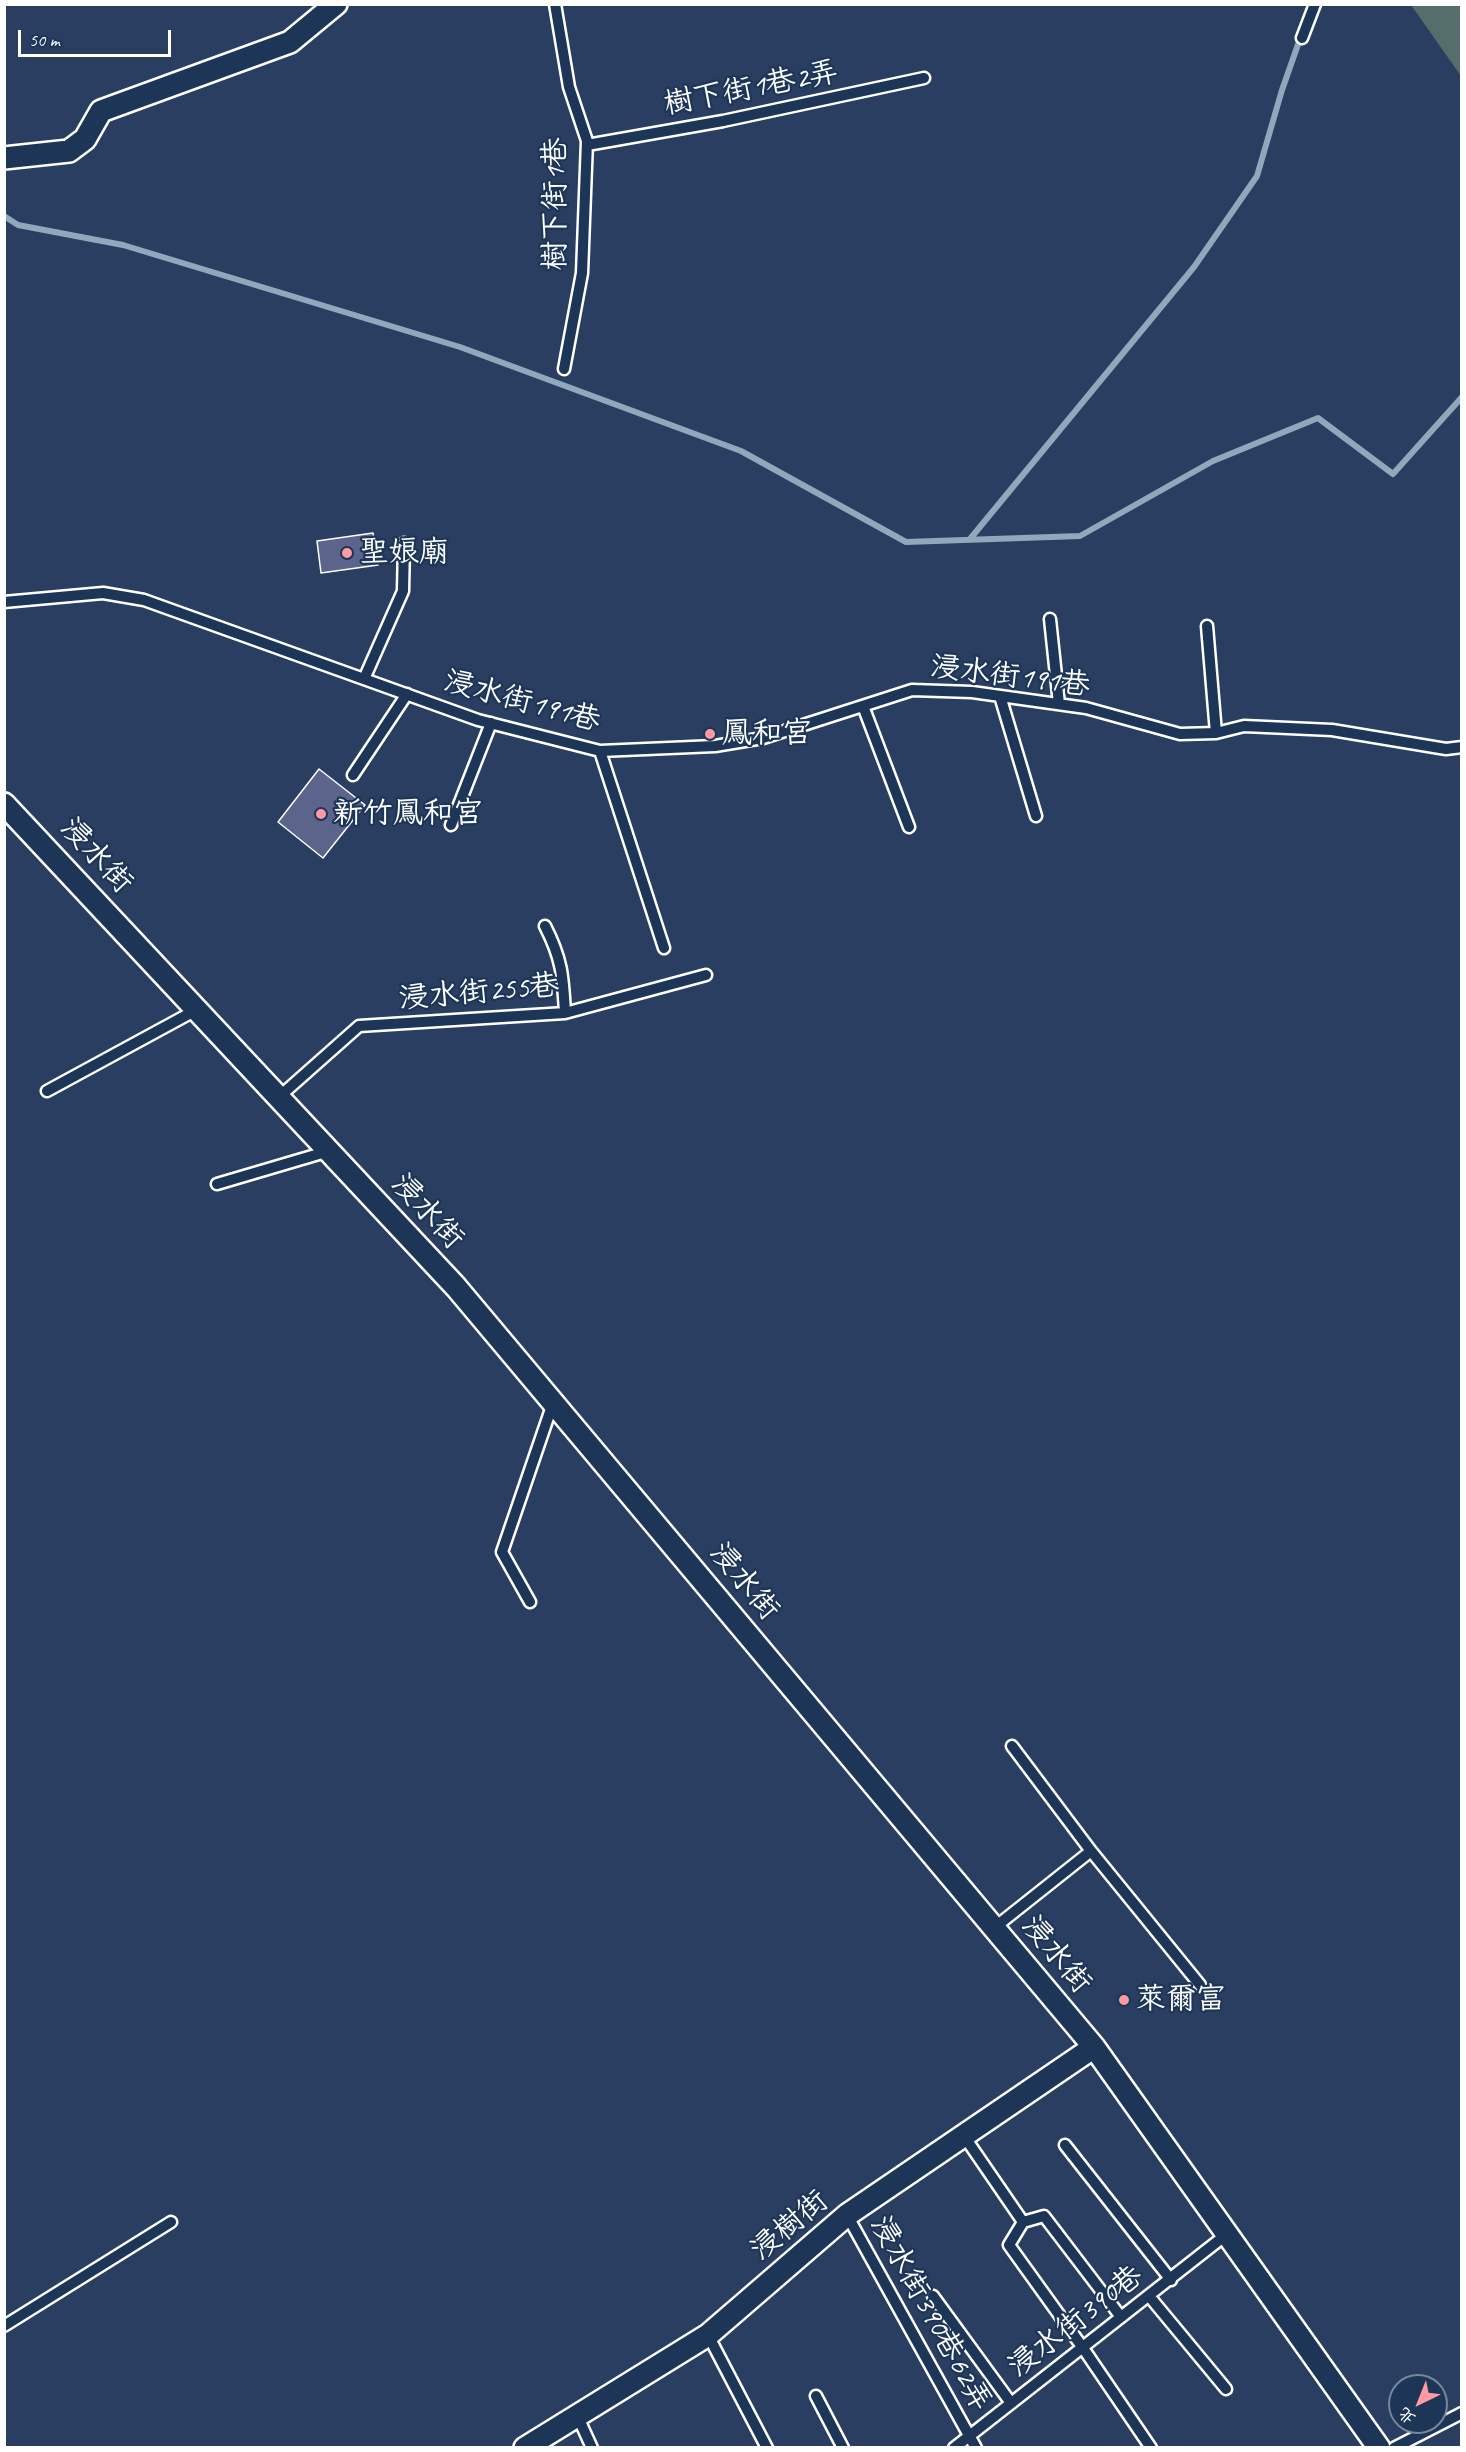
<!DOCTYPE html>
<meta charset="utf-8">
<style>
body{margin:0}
#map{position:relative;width:1466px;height:2452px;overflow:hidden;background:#2a3e61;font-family:Caveat,"LXGW WenKai TC",sans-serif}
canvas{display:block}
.frame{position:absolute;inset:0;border:6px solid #fff;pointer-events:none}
.north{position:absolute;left:1388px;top:2374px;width:60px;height:60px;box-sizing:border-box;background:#1d3557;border:2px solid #77869a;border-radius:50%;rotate:223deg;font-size:16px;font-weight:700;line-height:24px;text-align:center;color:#fff}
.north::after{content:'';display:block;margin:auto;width:21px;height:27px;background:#ff9aa2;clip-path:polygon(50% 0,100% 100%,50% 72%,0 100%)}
.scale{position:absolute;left:18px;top:30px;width:153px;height:27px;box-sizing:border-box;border:3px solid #fff;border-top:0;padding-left:8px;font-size:18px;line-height:21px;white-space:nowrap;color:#fff;-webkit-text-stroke:4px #1d3557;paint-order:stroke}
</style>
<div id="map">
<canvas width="1466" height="2452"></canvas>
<div class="frame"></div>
<div class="north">北</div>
<div class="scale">50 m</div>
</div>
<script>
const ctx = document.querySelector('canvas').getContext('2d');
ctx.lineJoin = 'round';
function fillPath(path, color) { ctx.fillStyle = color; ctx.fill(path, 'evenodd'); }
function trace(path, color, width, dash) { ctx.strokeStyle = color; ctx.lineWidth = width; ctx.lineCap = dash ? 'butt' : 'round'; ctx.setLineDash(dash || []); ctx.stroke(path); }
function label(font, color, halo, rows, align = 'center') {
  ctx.font = font + ' Caveat,"LXGW WenKai TC",sans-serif'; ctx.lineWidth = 4.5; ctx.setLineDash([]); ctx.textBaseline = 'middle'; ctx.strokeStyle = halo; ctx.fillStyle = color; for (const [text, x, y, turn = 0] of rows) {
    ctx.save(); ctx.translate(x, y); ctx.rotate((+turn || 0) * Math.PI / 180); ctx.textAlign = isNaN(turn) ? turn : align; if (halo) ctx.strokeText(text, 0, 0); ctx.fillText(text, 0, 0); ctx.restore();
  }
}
fillPath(new Path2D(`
 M 1411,5 L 1461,5 L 1461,76 Z`), '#556e6b');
trace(new Path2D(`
 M 4,216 L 18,225 L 123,245 L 460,347 L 741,451 L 906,542 L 1080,536 L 1213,461 L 1318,418 L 1393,474 L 1462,397
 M 970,539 L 1194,267 L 1257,176 L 1282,90 L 1301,36`), '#8fa8bb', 6);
const building = new Path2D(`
 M 373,533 L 378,565 L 321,573 L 317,541 Z
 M 319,769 L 365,805 L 323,858 L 278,822 Z`);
fillPath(building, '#5c648b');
trace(building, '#fff', 1.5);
const service = new Path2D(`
 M 555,4 L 569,87 L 587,141 L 582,273 L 564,369
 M 1302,38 L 1315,4
 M 587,145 L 723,121 L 924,78
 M 4,602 L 103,593 L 144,600 L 478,720 L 600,751 L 715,746 L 763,738 L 912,690 L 972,692 L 1086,708 L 1180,734 L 1216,733 L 1244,726 L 1332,730 L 1446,749 L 1462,747
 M 1050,619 L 1059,704
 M 1207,626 L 1216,733
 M 364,679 L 403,591 L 404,543
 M 1000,696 L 1036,816
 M 863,706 L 909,827
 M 600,751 L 664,948
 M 353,775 L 407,694
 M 451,825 L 491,723
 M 545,926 C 562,959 563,976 565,1013
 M 47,1091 L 198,1009
 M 279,1097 L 359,1026 L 565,1013 L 706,975
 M 217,1184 L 329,1151
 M 530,1602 L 502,1552 L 553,1403
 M 1012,1746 L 1091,1851 L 1200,1985
 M 994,1928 L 1091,1851
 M 964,2136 L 1023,2222
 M 1065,2145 L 1171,2280
 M 847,2215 L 976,2448
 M 933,2296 L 1011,2403
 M 1149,2296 L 1226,2389
 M 1121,2317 L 1044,2216 L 1023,2222 L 1009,2245 L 1083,2348 L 1151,2448
 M 4,2326 L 171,2222
 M 708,2335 L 767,2448
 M 816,2396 L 843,2448
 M 577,2415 L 592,2448
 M 954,2448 L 1227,2234
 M 1394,2448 L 1462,2413`);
const minor = new Path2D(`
 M 4,158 L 69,151 L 85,139 L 101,111 L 290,42 L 336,4
 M 4,804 L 456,1287 L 1094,2047 L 1379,2448
 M 525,2448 L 708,2335 L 847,2215 L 1094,2047`);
trace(service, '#fff', 15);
trace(minor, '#fff', 26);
trace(service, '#1d3557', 10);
trace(minor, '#1d3557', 21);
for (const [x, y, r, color] of [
 [347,553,6,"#ff9aa2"],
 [710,734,6,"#ff9aa2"],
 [321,814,6,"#ff9aa2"],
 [1124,2000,6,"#ff9aa2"]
]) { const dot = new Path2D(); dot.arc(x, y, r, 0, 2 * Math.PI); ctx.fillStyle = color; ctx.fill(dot); trace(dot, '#1d3557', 2); }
label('30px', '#fff', '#1d3557', [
 ["樹下街1巷2弄",751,89,-11],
 ["樹下街1巷",556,204,-90],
 ["浸水街191巷",1010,677,7],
 ["浸水街191巷",522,702,15],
 ["浸水街",96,856,47],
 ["浸水街255巷",479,993,-5],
 ["浸水街",427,1212,47],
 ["浸水街",744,1582,50],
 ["浸水街",1056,1955,50],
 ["浸樹街",790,2226,-40],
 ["浸水街390巷62弄",930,2314,61],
 ["浸水街390巷",1076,2322,-38]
]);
label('30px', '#fff', '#1d3557', [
 ["聖娘廟",359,553],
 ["鳳和宮",722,734],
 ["新竹鳳和宮",333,814],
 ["萊爾富",1136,2000]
], 'left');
</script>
